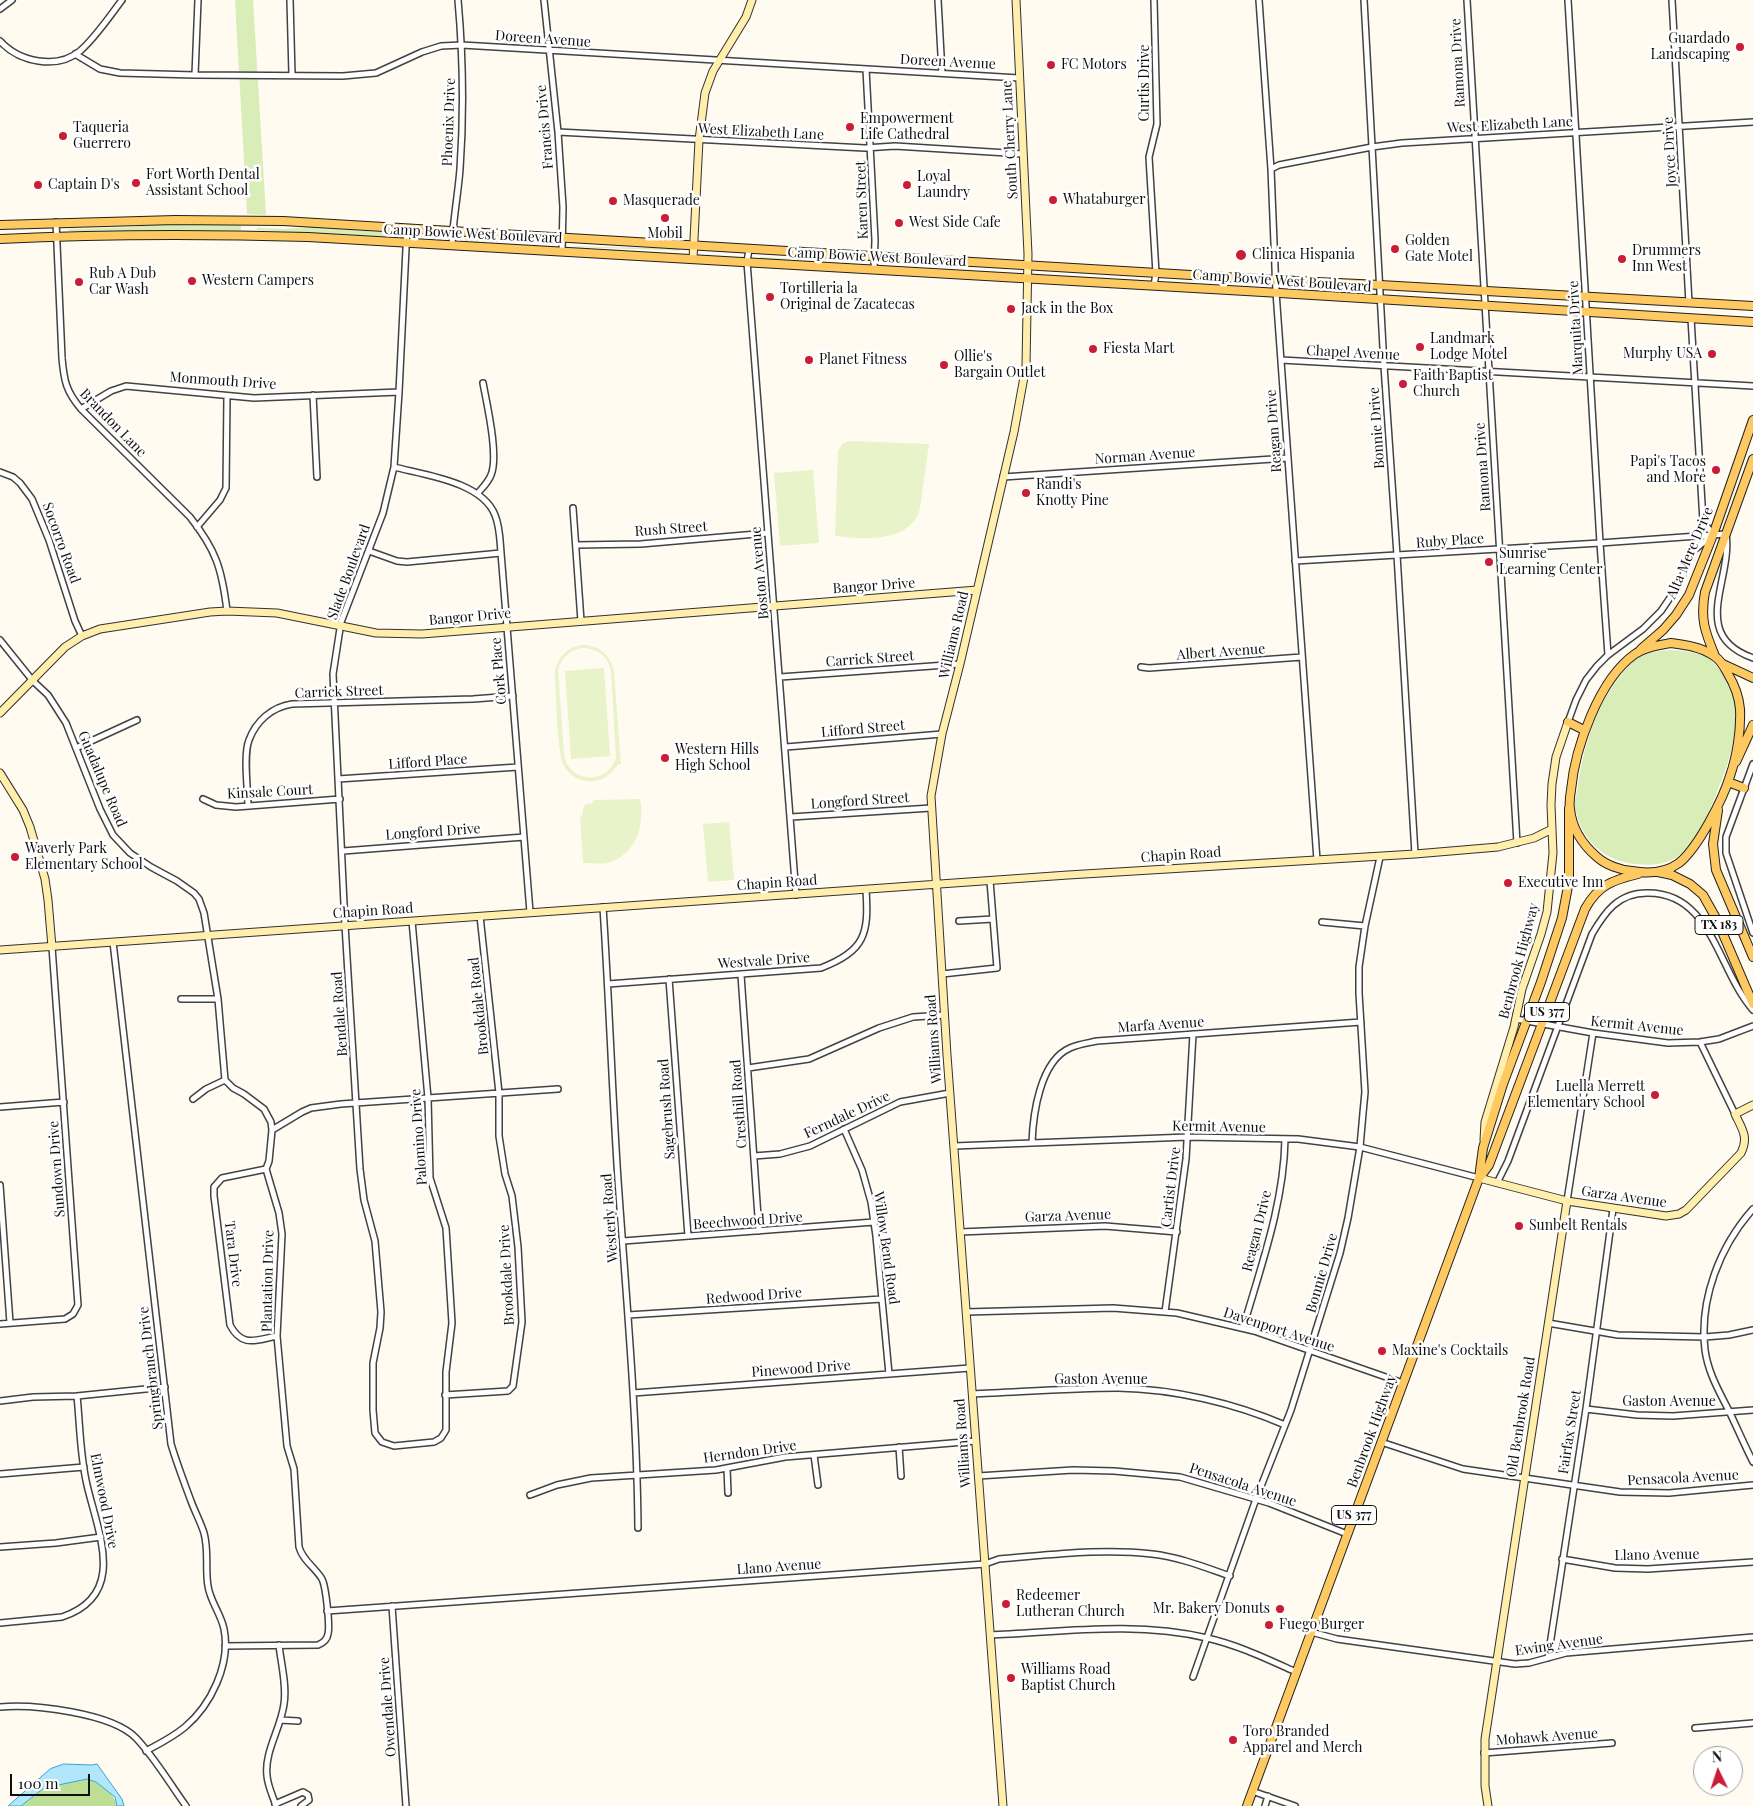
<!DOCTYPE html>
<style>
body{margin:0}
#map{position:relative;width:1753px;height:1806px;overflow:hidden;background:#fffbf1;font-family:"Playfair Display",serif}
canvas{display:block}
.north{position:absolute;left:1693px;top:1746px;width:50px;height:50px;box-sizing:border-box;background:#fff;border:1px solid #9f9f9f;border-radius:50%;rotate:356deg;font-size:14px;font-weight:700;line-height:20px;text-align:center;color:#0f0f0f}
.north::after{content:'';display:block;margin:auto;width:18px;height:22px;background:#ca1c35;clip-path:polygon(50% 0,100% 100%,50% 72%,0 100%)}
.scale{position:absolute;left:10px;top:1774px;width:80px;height:22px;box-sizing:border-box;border:2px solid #0f0f0f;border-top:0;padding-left:6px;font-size:15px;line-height:18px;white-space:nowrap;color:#0f0f0f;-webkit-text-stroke:4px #fff;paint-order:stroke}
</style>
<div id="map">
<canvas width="1753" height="1806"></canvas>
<div class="north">N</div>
<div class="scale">100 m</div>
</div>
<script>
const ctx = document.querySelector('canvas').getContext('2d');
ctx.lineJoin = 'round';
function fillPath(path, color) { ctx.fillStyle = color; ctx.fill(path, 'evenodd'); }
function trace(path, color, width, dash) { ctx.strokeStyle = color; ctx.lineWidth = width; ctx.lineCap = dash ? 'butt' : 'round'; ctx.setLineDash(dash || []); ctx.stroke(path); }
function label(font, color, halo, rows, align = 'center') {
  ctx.font = font + ' "Playfair Display",serif'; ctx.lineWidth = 5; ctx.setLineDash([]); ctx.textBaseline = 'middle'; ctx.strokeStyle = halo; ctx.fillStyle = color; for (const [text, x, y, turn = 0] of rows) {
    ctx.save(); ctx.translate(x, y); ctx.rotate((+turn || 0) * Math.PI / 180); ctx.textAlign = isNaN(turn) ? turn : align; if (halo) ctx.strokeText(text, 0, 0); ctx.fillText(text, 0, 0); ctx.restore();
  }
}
fillPath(new Path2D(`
 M 235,0 L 253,0 L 266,215 L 247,214 Z
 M 148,224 L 241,225 L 241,230 L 68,231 L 69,229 L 134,227 Z
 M 311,227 L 395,233 L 395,237 L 257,230 L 257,228 L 285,229 Z
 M 465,239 C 494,241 521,240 549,241 L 549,243 C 521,241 494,243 465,241 Z
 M 573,246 C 609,248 644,247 680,249 L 679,251 C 644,248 609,249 573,247 Z
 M 760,257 L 813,260 L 833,258 L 861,260 L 861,261 L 829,260 L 812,261 L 760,259 Z
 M 1670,650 C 1684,651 1699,652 1711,660 C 1714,663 1718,668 1721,671 C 1750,708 1731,758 1715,797 C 1707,816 1699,839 1683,852 C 1670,864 1654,866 1637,864 C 1604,862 1582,840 1575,808 C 1574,802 1577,792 1578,786 C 1584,745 1596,706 1622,674 C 1627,668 1633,660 1641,656 C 1649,652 1661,651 1670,650 Z`), '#d8edb7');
fillPath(new Path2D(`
 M 87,1779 C 101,1783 114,1792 117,1806 L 21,1806 L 44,1788 Z`), '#bddf95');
fillPath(new Path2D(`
 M 848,441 L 929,444 L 920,508 C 911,544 863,539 835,536 L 838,451 L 842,444 Z
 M 813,470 L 819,543 L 780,546 L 774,473 Z
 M 582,645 C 599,645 611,655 614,672 L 621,764 L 618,764 C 612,774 602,782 590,781 C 579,781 569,775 564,766 C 557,752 556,696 555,677 C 555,660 565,648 582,645 ZM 582,648 C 598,648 609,657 611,672 L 616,758 C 607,786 568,783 564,754 L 558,669 C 562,657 570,650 582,648 Z
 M 604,668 L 610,756 L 571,759 L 565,671 Z
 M 640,799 C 645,824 637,852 611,862 C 602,865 592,863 583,863 L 580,817 L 583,814 L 583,808 L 586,804 L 591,804 L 594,800 Z
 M 729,822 L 734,880 L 708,882 L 703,824 Z`), '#e9f3c9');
const water = new Path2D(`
 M 64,1764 L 92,1765 L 97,1764 L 122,1799 L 124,1806 L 117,1806 L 115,1797 L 96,1782 L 87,1779 L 44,1788 L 21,1806 L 8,1806 L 50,1769 Z`);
fillPath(water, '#b1e6fb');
trace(water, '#33a6d7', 1);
const street = new Path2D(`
 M 290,0 L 292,75
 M 544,0 L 558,132 L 563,207 L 562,252
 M 938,0 L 942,73
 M 1154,0 L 1157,124 L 1149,157 L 1156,273 L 1154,286
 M 1259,0 L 1271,169 L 1276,292 L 1317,860
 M 1364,0 L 1384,366 L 1397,555 L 1415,854
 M 1467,0 L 1517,843
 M 1568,0 L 1600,543 L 1608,655
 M 1672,0 L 1689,303
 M 0,9 L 12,0
 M 0,41 C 19,62 57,70 80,51 C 96,37 109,17 122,0
 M 75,54 L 100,69 L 120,73 L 195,75 L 343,76 L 376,73 L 422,52 L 441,46 L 462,45 L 1019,78
 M 866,69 L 875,240 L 874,270
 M 195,75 L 198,0
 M 558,132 L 865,148 L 895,146 L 1023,154
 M 1271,169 L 1279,165 L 1372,147 L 1402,143 L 1753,122
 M 56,222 L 62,358 C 64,381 66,391 81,409 L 190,517 C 216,550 222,569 227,611
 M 407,228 L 399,392 L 394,467 L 383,513 L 341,622 L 333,674 L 345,925 L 360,1169 L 364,1200 L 375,1241 L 381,1312 L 380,1328 L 373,1363 L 373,1410 L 375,1433 L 382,1442 L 394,1446 L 434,1442 L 441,1438 L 446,1430 L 446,1372 L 452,1323 L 446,1228 L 430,1178 L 428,1098 L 412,921
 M 452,245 C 453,220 458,195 460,169 C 464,113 463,56 458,0
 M 749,249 L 747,262 L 796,895
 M 1691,318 L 1703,521 L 1713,535
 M 1281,360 L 1753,386
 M 313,395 L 317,477
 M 81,409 L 111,391 L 126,386 L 254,398 L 399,392
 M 394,467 C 425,475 482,482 495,515 C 500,527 500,541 501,553 L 530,912
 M 0,472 L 13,477 L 20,483 L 32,499 L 49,540 L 75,621 L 82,636
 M 1003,477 L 1288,458
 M 477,494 C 482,488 488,483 491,475 C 499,456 487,405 483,383
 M 573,508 L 581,621
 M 197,527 L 220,500 L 226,488 L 227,396
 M 576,545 L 641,544 L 768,533
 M 369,551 L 397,561 L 407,562 L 501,553
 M 1295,561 L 1600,543 L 1726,534 C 1733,580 1688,635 1753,658
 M 0,640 L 33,681 L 48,695 L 66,723 L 100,809 L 113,835 L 130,853 L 151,867 L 177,881 L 194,893 L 199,899 L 204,913 L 218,999 L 225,1080 L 233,1088 L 244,1094 L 264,1109 L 271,1122 L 272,1130 L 269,1161 L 266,1169 L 279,1213 L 282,1234 L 277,1336 L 287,1446 L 294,1469 L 295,1484 L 299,1547 C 303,1561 315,1567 322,1579 C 326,1587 330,1626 328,1634 C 327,1640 323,1643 318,1645 L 225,1646
 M 1141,667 L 1149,668 L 1302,657
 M 780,677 L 960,664
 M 1568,722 L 1576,700 L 1586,680 L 1597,666 L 1608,655 L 1643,629 L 1661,611 L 1678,586 L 1694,550 L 1713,535
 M 786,747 L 942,734
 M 76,748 L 137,720
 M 1753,764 L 1726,837 L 1726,853 L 1753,933
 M 338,779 L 518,767
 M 203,799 L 216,805 L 236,807 L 340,799
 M 248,806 C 248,789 243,755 249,740 C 256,721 272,707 292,704 L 473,699 L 513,696
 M 791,817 L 931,808
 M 343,851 L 524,837
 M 603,907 C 609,998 612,1089 618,1180 C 626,1296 637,1412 638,1528
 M 959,921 L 993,919
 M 1322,922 L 1365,926
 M 113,942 L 171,1444 C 177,1464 184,1482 191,1501 C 195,1512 201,1523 204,1533 C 209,1551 205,1569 208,1586 C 210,1601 221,1614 224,1629 C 231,1664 211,1705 185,1727 C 173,1737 159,1744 146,1751
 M 942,974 L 997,968 L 990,881
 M 741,975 L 759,1231
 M 669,979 L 688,1236
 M 608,984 L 821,968 C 865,951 869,934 866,890
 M 181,999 L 218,999
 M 1516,1019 L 1593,1033 L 1668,1043 L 1700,1042 L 1719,1039 L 1753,1026
 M 1700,1042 L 1735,1114
 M 748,1068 L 809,1059 L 879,1028 L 913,1017 L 945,1015
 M 193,1099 L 206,1089 L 225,1080
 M 0,1107 L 64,1102
 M 844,1129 L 862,1170 L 871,1202 L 876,1236 L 889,1374
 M 272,1130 L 302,1112 L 311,1108 L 341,1104 L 558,1089
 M 1032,1143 C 1033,1114 1040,1061 1070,1048 C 1079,1044 1088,1043 1097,1041 L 1361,1022
 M 954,1146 L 1188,1137 L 1298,1139 L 1360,1147 L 1479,1178
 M 754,1156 L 780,1154 L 810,1146 L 900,1102 L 950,1093
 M 266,1169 L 222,1178 L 214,1187 L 214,1196 L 230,1325 C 242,1348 256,1340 277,1336
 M 1497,1183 L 1508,1161 L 1592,934 C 1605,912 1618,893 1647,893 C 1712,892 1718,971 1753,1010
 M 0,1185 L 10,1323
 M 1567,1201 L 1593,1033
 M 1753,1209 C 1720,1246 1699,1299 1705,1350 C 1708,1373 1720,1393 1730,1413 C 1738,1430 1745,1446 1753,1462
 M 960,1232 L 1105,1226 L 1177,1232
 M 623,1241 L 874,1222
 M 966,1312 L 1113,1308 L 1177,1313 L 1254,1331 L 1403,1383
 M 1165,1312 L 1186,1159 L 1193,1034
 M 628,1315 L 882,1299
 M 1548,1323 L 1618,1335 L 1705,1337 L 1729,1335 L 1753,1330
 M 0,1324 L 65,1319 L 73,1314 L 78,1305 L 52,947
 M 1243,1328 C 1261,1266 1284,1203 1285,1139
 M 633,1393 L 970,1368
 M 972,1394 C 1021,1392 1069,1388 1118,1388 C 1174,1389 1234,1403 1285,1425
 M 445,1395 L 508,1391 L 513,1386 L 522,1322 L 518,1247 L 512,1196 L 505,1174 L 499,1136 L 499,1093 L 480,916
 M 0,1401 L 33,1397 L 77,1396 L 165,1387
 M 1586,1409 L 1637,1415 L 1673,1416 L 1753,1410
 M 1381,1442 L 1463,1469 L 1620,1492 L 1669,1493 L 1753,1485
 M 899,1447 L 901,1476
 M 814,1455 L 818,1485
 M 727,1468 L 728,1493
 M 0,1474 L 84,1467
 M 978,1476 L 1073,1470 L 1114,1471 L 1180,1477 L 1269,1503 L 1347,1534
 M 530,1495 L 557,1485 L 591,1478 L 716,1470 L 785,1457 L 976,1441
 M 0,1547 L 56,1543 L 101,1537
 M 1562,1559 L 1615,1568 L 1648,1569 L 1753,1562
 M 392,1606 L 406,1806
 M 327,1611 L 985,1564 L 999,1559 C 1050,1555 1102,1548 1152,1554 C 1179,1557 1204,1567 1230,1576
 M 0,1623 L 62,1617 C 128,1595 98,1533 87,1485 C 80,1456 80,1425 77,1396
 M 1311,1632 L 1337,1639 L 1515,1664 L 1529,1663 L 1566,1653 L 1753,1637
 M 990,1635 C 1062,1632 1136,1621 1207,1638 C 1238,1645 1267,1659 1296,1672
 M 1548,1658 L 1586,1409 L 1613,1209
 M 1193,1677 L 1256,1499 L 1291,1410 L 1340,1253 L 1348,1218 L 1360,1147 L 1363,1113 L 1365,1092 L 1359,993 L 1359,967 L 1365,926 L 1380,857
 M 0,1707 C 34,1704 112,1713 136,1738 C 155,1758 170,1784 186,1806
 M 280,1720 L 298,1721
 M 1695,1728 L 1753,1723
 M 1484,1753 L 1612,1743
 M 1252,1791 L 1295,1806
 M 275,1804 L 303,1792 L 308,1795 L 309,1800 L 301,1806
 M 276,1806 C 273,1796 268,1787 267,1776 C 264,1752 281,1728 284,1704 C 287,1685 281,1664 279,1645
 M 1265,1806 L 1268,1796`);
const secondary = new Path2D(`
 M 693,259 L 699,140 L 705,93 L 713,71 L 746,17 L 752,0
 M 0,713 L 65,647 L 82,636 L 100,629 L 210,612 L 227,611 L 277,613 L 376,633 L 422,634 L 977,590
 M 0,773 L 23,810 L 30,827 L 45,879 L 48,900 L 52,947
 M 0,950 L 1068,875 L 1415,854 L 1498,847 L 1534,838 L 1552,829
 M 1484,1140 L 1485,1122 L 1514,1027 L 1522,989 L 1541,934 L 1547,912 L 1553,853 L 1551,805 L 1552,784 L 1556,757 L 1568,722
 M 1479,1178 L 1567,1201 L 1666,1216 L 1679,1214 L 1686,1210 L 1741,1153 C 1749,1137 1742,1129 1735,1114 L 1753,1105
 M 1003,1806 L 947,1055 L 931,796 L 942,734 L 960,664 L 1014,432 L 1026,366 L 1028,254 L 1016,0
 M 1488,1806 L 1485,1786 L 1485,1739 L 1567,1201`);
const primary = new Path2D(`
 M 0,225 L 175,220 L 283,221 L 1275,280 L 1380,285 L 1753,306
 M 0,239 C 103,234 205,234 308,237 L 1263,292 L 1753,322
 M 1671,643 C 1686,645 1701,647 1714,656 C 1721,660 1724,667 1728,674 C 1734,684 1739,697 1740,709 C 1741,730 1737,756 1730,776 C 1723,799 1698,848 1679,863 C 1665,873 1648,874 1632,871 C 1620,870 1606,865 1597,857 C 1583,845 1572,828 1570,809 C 1569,803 1570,796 1571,790 C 1575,748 1599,679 1635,654 C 1645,647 1660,645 1671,643 Z
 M 1641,649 L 1663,630 L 1676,615 L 1689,595 L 1713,535 L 1753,420
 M 1715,656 C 1705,632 1700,619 1705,592 L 1753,459
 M 1723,664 L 1753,678
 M 1568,722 L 1584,730
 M 1736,762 L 1753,725
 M 1728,782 L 1744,788
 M 1718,810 L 1713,844 L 1716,870 L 1753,957
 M 1658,872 L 1672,875 L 1690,884 L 1703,895 L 1717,920 L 1753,1004
 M 1481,1176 L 1489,1165 L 1585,909 C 1598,885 1613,880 1638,874
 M 1247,1806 L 1479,1178 L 1483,1148 L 1503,1084 L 1541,982 L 1562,918 L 1569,881 L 1569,808`);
trace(street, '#424242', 8);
trace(secondary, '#313131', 9);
trace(primary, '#202020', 10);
trace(street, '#fff', 5);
trace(secondary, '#ffeeac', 7);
trace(primary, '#ffc961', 8);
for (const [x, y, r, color] of [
 [1740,47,5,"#ca1c35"],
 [1051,65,5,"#ca1c35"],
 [850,127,5,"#ca1c35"],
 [63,136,5,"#ca1c35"],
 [136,183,5,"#ca1c35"],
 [38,185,5,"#ca1c35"],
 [907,185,5,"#ca1c35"],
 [1053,200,5,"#ca1c35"],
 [613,201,5,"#ca1c35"],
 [665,218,5,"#ca1c35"],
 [899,223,5,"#ca1c35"],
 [1395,249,5,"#ca1c35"],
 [1241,255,6,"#ca1c35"],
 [1622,259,5,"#ca1c35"],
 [192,281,5,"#ca1c35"],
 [79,282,5,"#ca1c35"],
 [770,297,5,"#ca1c35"],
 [1011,309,5,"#ca1c35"],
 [1420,347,5,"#ca1c35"],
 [1093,349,5,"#ca1c35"],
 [1712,354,5,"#ca1c35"],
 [809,360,5,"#ca1c35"],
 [944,365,5,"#ca1c35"],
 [1403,384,5,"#ca1c35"],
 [1716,470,5,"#ca1c35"],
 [1026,493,5,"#ca1c35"],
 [1489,562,5,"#ca1c35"],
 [665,758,5,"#ca1c35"],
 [15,857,5,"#ca1c35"],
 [1508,883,5,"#ca1c35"],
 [1655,1095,5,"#ca1c35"],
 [1519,1226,5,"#ca1c35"],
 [1382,1351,5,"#ca1c35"],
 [1006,1604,5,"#ca1c35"],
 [1280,1609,5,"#ca1c35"],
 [1269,1625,5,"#ca1c35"],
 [1011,1678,5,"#ca1c35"],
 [1233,1740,5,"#ca1c35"]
]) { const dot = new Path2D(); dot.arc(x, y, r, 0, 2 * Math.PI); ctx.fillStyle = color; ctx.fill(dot); trace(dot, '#fff', 2); }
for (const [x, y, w] of [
 [1719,925,48],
 [1547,1012,45],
 [1354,1515,45]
]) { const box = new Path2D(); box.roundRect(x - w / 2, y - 9.5, w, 19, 4); ctx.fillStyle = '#fff'; ctx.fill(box); trace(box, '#0f0f0f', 1); }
label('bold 12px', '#0f0f0f', null, [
 ["TX 183",1719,925],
 ["US 377",1547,1012],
 ["US 377",1354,1515]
]);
label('14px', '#0f0f0f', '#fff', [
 ["Doreen Avenue",543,39,4],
 ["Doreen Avenue",948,62,3],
 ["Ramona Drive",1458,63,-93],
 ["Curtis Drive",1145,83,-90],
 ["Phoenix Drive",449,122,-88],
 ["West Elizabeth Lane",1510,125,-3],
 ["Francis Drive",545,127,-95],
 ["West Elizabeth Lane",761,132,3],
 ["South Cherry Lane",1010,140,-93],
 ["Joyce Drive",1670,152,-93],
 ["Karen Street",862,200,-92],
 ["Camp Bowie West Boulevard",473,234,3],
 ["Camp Bowie West Boulevard",877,257,3],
 ["Camp Bowie West Boulevard",1282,281,4],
 ["Marquita Drive",1576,328,-93],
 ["Chapel Avenue",1353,353,3],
 ["Monmouth Drive",223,381,4],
 ["Brandon Lane",113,423,46],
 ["Bonnie Drive",1377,428,-94],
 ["Reagan Drive",1274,431,-94],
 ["Norman Avenue",1145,456,-4],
 ["Ramona Drive",1483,467,-94],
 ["Rush Street",671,529,-4],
 ["Ruby Place",1450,541,-4],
 ["Socorro Road",61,543,70],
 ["Alta Mere Drive",1690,553,-67],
 ["Slade Boulevard",349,572,-70],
 ["Boston Avenue",760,573,-95],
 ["Bangor Drive",874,586,-4],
 ["Bangor Drive",470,617,-5],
 ["Williams Road",954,635,-77],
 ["Albert Avenue",1221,652,-4],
 ["Carrick Street",870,659,-4],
 ["Cork Place",499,671,-95],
 ["Carrick Street",339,692,-2],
 ["Lifford Street",863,729,-5],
 ["Lifford Place",428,762,-4],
 ["Guadalupe Road",102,779,67],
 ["Kinsale Court",270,792,-3],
 ["Longford Street",860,801,-4],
 ["Longford Drive",433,832,-4],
 ["Chapin Road",1181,855,-4],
 ["Chapin Road",777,883,-4],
 ["Chapin Road",373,911,-4],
 ["Westvale Drive",764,961,-4],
 ["Benbrook Highway",1519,961,-75],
 ["Brookdale Road",479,1006,-96],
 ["Bendale Road",340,1014,-94],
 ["Marfa Avenue",1161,1025,-4],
 ["Kermit Avenue",1637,1026,6],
 ["Williams Road",934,1039,-94],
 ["Cresthill Road",739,1104,-94],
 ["Sagebrush Road",667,1109,-94],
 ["Ferndale Drive",847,1115,-25],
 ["Kermit Avenue",1219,1127,1],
 ["Palomino Drive",419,1137,-94],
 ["Sundown Drive",57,1169,-94],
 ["Cartist Drive",1171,1187,-83],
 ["Garza Avenue",1624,1197,8],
 ["Garza Avenue",1068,1216,-2],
 ["Westerly Road",610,1218,-94],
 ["Beechwood Drive",748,1221,-4],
 ["Reagan Drive",1257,1231,-76],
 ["Willow Bend Road",886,1248,82],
 ["Tara Drive",233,1254,83],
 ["Bonnie Drive",1322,1273,-74],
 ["Brookdale Drive",507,1275,-93],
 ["Plantation Drive",268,1281,-89],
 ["Redwood Drive",754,1296,-4],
 ["Davenport Avenue",1279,1330,18],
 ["Springbranch Drive",151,1368,-97],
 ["Pinewood Drive",801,1369,-4],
 ["Gaston Avenue",1101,1380],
 ["Gaston Avenue",1669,1402],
 ["Old Benbrook Road",1521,1417,-81],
 ["Benbrook Highway",1372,1431,-70],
 ["Fairfax Street",1570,1432,-81],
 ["Williams Road",963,1443,-94],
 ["Herndon Drive",750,1452,-8],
 ["Pensacola Avenue",1683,1478,-3],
 ["Pensacola Avenue",1243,1485,18],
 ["Elmwood Drive",104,1501,79],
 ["Llano Avenue",1657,1555,-1],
 ["Llano Avenue",779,1567,-4],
 ["Ewing Avenue",1559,1645,-8],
 ["Owendale Drive",388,1707,-94],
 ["Mohawk Avenue",1547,1737,-4]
]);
label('14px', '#0f0f0f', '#fff', [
 ["Guardado",1730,39,"right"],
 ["Landscaping",1730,55,"right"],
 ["FC Motors",1061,65],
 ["Empowerment",860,119],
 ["Life Cathedral",860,135],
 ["Taqueria",73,128],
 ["Guerrero",73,144],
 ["Fort Worth Dental",146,175],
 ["Assistant School",146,191],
 ["Loyal",917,177],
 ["Laundry",917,193],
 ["Captain D's",48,185],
 ["Whataburger",1063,200],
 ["Masquerade",623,201],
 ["West Side Cafe",909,223],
 ["Mobil",665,234,"center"],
 ["Golden",1405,241],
 ["Gate Motel",1405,257],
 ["Drummers",1632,251],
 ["Inn West",1632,267],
 ["Clinica Hispania",1252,255],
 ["Rub A Dub",89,274],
 ["Car Wash",89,290],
 ["Western Campers",202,281],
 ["Tortilleria la",780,289],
 ["Original de Zacatecas",780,305],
 ["Jack in the Box",1021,309],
 ["Landmark",1430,339],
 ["Lodge Motel",1430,355],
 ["Fiesta Mart",1103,349],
 ["Murphy USA",1702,354,"right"],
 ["Ollie's",954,357],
 ["Bargain Outlet",954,373],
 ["Planet Fitness",819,360],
 ["Faith Baptist",1413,376],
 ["Church",1413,392],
 ["Papi's Tacos",1706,462,"right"],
 ["and More",1706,478,"right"],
 ["Randi's",1036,485],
 ["Knotty Pine",1036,501],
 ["Sunrise",1499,554],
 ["Learning Center",1499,570],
 ["Western Hills",675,750],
 ["High School",675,766],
 ["Waverly Park",25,849],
 ["Elementary School",25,865],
 ["Executive Inn",1518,883],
 ["Luella Merrett",1645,1087,"right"],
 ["Elementary School",1645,1103,"right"],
 ["Sunbelt Rentals",1529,1226],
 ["Maxine's Cocktails",1392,1351],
 ["Redeemer",1016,1596],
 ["Lutheran Church",1016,1612],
 ["Mr. Bakery Donuts",1270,1609,"right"],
 ["Fuego Burger",1279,1625],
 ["Williams Road",1021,1670],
 ["Baptist Church",1021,1686],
 ["Toro Branded",1243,1732],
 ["Apparel and Merch",1243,1748]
], 'left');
</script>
